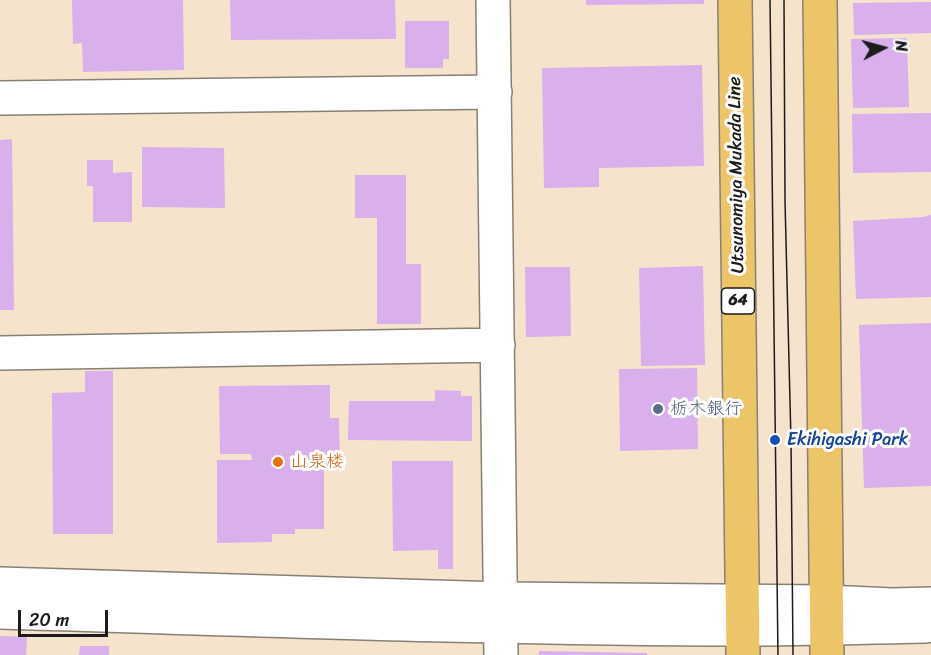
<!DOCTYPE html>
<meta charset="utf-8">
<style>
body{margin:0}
#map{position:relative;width:931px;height:655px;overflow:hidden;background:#f5e3cb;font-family:Sriracha,sans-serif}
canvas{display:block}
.north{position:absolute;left:853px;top:18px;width:60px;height:60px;-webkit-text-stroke:4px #fff;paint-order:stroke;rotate:84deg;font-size:16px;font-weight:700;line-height:24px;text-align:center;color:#1c1c1c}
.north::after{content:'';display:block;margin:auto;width:21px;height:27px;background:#1c1c1c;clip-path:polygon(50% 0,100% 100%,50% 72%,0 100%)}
.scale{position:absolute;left:18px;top:610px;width:90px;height:27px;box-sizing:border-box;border:3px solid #1c1c1c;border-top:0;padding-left:8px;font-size:18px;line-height:21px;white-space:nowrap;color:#1c1c1c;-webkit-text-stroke:4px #fff;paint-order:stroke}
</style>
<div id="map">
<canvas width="931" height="655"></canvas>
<div class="north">N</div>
<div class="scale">20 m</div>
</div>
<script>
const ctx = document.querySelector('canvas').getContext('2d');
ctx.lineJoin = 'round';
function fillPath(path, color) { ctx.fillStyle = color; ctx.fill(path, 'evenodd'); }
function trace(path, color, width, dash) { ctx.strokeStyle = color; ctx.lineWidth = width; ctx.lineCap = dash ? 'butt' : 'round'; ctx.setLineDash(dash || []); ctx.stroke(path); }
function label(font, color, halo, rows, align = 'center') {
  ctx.font = font + ' Sriracha,"Klee One",sans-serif'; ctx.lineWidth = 6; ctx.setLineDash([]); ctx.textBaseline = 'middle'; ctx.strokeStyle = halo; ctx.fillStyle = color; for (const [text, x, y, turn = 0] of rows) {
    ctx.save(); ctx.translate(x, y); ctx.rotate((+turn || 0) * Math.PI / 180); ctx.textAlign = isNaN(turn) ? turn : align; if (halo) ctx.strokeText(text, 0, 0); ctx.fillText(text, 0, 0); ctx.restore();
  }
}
fillPath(new Path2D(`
 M 72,0 L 183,0 L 184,70 L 83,72 L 82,43 L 73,44 Z
 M 230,0 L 395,0 L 396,39 L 231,40 Z
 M 586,0 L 704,0 L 704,4 L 586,5 Z
 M 931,2 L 931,33 L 854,35 L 853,3 Z
 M 405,21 L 449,21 L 449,59 L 443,59 L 443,68 L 405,68 Z
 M 907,38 L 909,107 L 853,108 L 851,39 Z
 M 702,65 L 704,166 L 599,168 L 599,187 L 544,188 L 542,68 Z
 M 931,113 L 931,172 L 853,173 L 852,114 Z
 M 12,139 L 14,310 L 0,310 L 0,140 Z
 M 142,147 L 224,148 L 225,208 L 142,207 Z
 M 87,160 L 113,160 L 113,173 L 132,172 L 132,222 L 93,222 L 93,186 L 87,186 Z
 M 355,175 L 406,175 L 406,264 L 421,264 L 421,324 L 377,324 L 377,218 L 355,218 Z
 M 931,215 L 931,297 L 856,299 L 853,221 L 923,217 Z
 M 703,266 L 705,365 L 641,366 L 639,268 Z
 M 525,267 L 570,267 L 571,336 L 526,337 Z
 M 931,323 L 931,486 L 864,488 L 859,325 Z
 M 697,368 L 698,449 L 620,451 L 619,369 Z
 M 85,371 L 113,371 L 113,534 L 53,534 L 52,393 L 85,392 Z
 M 330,385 L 330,418 L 339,418 L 340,465 L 324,465 L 324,529 L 295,529 L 295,534 L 272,534 L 272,542 L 217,543 L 217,460 L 252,460 L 251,454 L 220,454 L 219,386 Z
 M 435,390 L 461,391 L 461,396 L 472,396 L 472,441 L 348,440 L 349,401 L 435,401 Z
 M 392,461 L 453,461 L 453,569 L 438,569 L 438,550 L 393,551 Z
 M 0,636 L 27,637 L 26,655 L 0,655 Z
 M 80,646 L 109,646 L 109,655 L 79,655 Z
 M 539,651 L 647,653 L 647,655 L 539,655 Z`), '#d9b0eb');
const minor = new Path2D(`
 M 493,0 L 501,655
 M 0,98 L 495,92
 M 0,353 L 498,345`);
const tertiary = new Path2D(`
 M 0,584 L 501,599 L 827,602 L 892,605 L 931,604
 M 0,612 C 248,619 496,629 745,629 C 805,629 866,627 926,626`);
const primary = new Path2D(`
 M 735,0 L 743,655
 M 820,0 L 827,655`);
trace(minor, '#888074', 36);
trace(tertiary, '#888074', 36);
trace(primary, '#888074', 36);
trace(minor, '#fff', 33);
trace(tertiary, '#fff', 33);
trace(primary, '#edc569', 33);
trace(new Path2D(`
 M 770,0 L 778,655
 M 784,0 L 785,201 L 791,441 L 793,655`), '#1c1c1c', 1.5);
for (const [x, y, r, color] of [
 [658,409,6,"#5c6f8a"],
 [775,440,6,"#1a4fb4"],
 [278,462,6,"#e8710a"]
]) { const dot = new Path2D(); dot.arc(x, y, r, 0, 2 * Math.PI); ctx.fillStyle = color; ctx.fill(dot); trace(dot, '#fff', 2); }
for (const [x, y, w] of [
 [738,301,33]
]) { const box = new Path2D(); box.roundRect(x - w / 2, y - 13, w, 26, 4.5); ctx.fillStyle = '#fff'; ctx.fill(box); trace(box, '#1c1c1c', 1.5); }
label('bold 16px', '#1c1c1c', null, [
 ["64",738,301]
]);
label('18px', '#1c1c1c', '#fff', [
 ["Utsunomiya Mukada Line",737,175,-91]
]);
label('18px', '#4e5e75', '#fff', [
 ["栃木銀行",670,409]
], 'left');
label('18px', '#164399', '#fff', [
 ["Ekihigashi Park",787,440]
], 'left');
label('18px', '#c56008', '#fff', [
 ["山泉楼",290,462]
], 'left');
</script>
